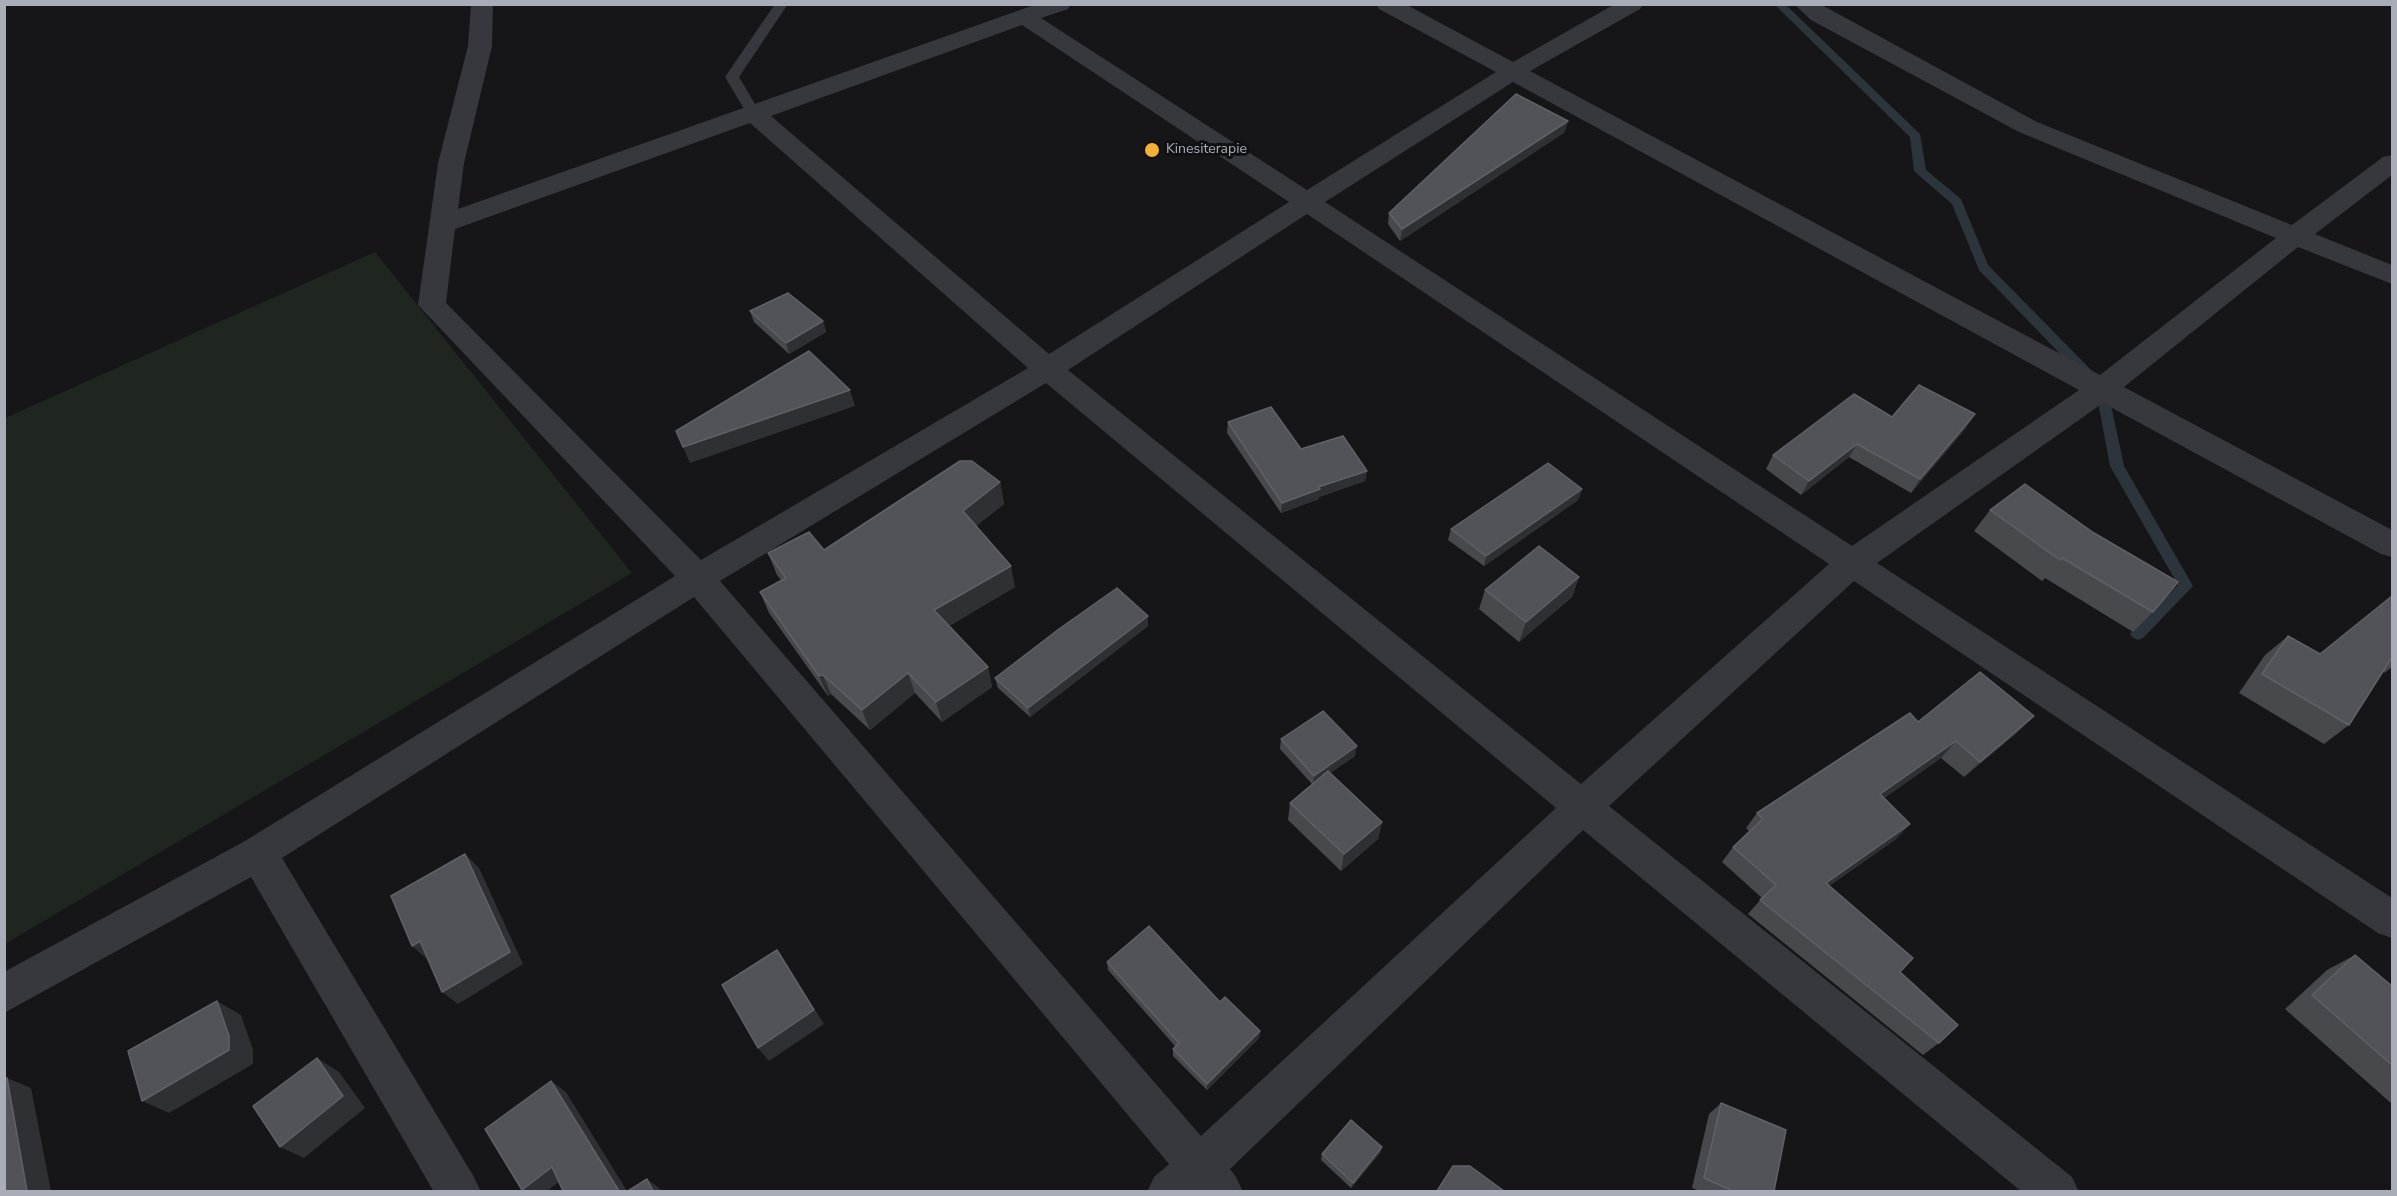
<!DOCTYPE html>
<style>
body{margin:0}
#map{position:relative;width:2397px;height:1196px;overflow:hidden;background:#161618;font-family:"Nunito Sans",sans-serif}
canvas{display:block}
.frame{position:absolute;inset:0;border:6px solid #a8adb8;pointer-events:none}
</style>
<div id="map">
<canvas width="2397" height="1196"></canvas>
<div class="frame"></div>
</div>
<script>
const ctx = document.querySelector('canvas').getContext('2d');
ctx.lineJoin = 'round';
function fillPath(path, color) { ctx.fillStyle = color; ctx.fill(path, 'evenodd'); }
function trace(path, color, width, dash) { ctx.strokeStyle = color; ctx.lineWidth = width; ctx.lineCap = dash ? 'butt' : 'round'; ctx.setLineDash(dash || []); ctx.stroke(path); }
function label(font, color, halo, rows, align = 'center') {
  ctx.font = font + ' "Nunito Sans",sans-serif'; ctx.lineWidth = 6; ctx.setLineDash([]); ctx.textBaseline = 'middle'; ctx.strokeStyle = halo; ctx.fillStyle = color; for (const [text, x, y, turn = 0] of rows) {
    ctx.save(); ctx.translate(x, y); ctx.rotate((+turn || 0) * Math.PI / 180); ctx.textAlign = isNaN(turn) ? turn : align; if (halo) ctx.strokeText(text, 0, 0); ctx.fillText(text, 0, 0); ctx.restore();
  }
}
fillPath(new Path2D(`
 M 375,252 L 632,573 L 5,944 L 5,418 Z`), '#1e261f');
fillPath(new Path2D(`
 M 1774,4 L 1785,4 L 1920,134 L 1926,170 L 1961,199 L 1988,265 L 2107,386 L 2124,466 L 2193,586 L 2143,638 L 2138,640 L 2133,638 L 2130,634 L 2133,630 L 2178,585 L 2110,466 L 2096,391 L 1979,270 L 1952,204 L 1914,171 L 1910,137 Z`), '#2c353c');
fillPath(new Path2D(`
 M 775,4 L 788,4 L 739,77 L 761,114 L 754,118 L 749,117 L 725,77 Z`), '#37383d');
fillPath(new Path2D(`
 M 471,4 L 493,4 L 492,46 L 464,163 L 458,209 L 1037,4 L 1071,4 L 1068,9 L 1041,18 L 1307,190 L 1496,72 L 1379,9 L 1376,4 L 1405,4 L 1513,62 L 1615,4 L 1643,4 L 1640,9 L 1530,71 L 2100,375 L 2276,238 L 2019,132 L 1811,20 L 1794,4 L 1820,4 L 2037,122 L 2292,225 L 2383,157 L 2392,155 L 2392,175 L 2315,234 L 2392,265 L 2392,284 L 2298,247 L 2124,387 L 2392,530 L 2392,557 L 2381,554 L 2103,403 L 1877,563 L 2392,898 L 2392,938 L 2378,933 L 1854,581 L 1609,806 L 2072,1177 L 2079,1192 L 2022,1192 L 1583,830 L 1230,1169 L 1236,1177 L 1243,1192 L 1147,1192 L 1154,1177 L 1169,1164 L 694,597 L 282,858 L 474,1177 L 481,1192 L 434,1192 L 251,877 L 4,1013 L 4,972 L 245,841 L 675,576 L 418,305 L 438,163 L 468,46 ZM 1022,25 L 1289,202 L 1049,354 L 771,116 ZM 1513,82 L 2079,390 L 1852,546 L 1325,202 ZM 750,123 L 1028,368 L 701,560 L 446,303 L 455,229 ZM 1307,214 L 1829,564 L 1581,784 L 1068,370 ZM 1046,383 L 1556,808 L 1201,1136 L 720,581 Z`), '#37383d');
fillPath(new Path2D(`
 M 1565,132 L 1400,241 L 1388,224 L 1389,213 Z
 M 750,311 L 823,321 L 826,332 L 789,354 L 754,322 Z
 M 1892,417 L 1966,428 L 1911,493 L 1849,457 L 1801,495 L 1766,469 L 1773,455 Z
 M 1228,422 L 1301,449 L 1367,471 L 1365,481 L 1319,497 L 1319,499 L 1281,513 L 1227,433 Z
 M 1000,482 L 1004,504 L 976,526 L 1015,587 L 949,626 L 988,667 L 992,687 L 942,722 L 915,693 L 870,730 L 831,694 L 828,696 L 769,613 L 760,592 L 781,580 L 777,575 L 768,553 L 824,550 Z
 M 1582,489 L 1578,500 L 1484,566 L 1448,540 L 1451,529 Z
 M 1990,510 L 2153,612 L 2133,632 L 2045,578 L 2042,581 L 1974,531 Z
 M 1579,577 L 1572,597 L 1519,642 L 1479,609 L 1485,590 Z
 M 2392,596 L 2392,667 L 2384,673 L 2383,672 L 2349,725 L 2324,744 L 2239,693 L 2265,655 L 2288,636 L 2320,654 Z
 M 1148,626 L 1030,717 L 998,688 L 995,678 Z
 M 1918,722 L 2018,732 L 1964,777 L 1941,758 L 1884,798 L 1910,824 L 1896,839 L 1829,886 L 1900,972 L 1939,1043 L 1923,1055 L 1748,914 L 1762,898 L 1722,862 L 1733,847 L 1749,831 L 1746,828 L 1757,813 Z
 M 1281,739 L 1355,756 L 1330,773 L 1382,822 L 1378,839 L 1341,871 L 1288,820 L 1290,803 L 1312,784 L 1280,749 Z
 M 2355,955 L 2392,986 L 2392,1104 L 2285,1009 L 2327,970 Z
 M 1107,962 L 1220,1002 L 1260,1031 L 1259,1038 L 1207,1090 L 1173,1056 L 1173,1049 L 1175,1046 L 1108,970 Z
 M 1721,1103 L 1774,1191 L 1700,1191 L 1692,1188 L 1709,1114 Z
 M 1382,1147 L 1380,1153 L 1351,1188 L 1321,1160 L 1322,1154 Z`), '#47494d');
fillPath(new Path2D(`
 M 1568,121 L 1565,132 L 1400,241 L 1402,229 Z
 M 823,321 L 826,332 L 789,354 L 786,343 Z
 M 850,390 L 855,406 L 690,463 L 683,447 Z
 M 1975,414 L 1966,428 L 1911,493 L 1920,479 Z
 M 1857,444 L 1849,457 L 1801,495 L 1809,481 Z
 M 1367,471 L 1365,481 L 1319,497 L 1319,499 L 1281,513 L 1282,503 L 1318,487 Z
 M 1000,482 L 1004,504 L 967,533 L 963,511 Z
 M 1582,489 L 1578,500 L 1484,566 L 1486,556 Z
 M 1011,566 L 1015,587 L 940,631 L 934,610 Z
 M 1579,577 L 1572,597 L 1519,642 L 1526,622 Z
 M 1148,616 L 1148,626 L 1030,717 L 1028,708 Z
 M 988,667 L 992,687 L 942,722 L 936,702 Z
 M 908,673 L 915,693 L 870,730 L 862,710 Z
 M 823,675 L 831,694 L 828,696 L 819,676 Z
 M 2034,716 L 2018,732 L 1964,777 L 1980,762 Z
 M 1956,741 L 1941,758 L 1866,810 L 1880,794 Z
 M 1357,746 L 1355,756 L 1313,785 L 1314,776 Z
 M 1382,822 L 1378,839 L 1341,871 L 1344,854 Z
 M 1910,824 L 1896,839 L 1813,897 L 1826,883 Z
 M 465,854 L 479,868 L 523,964 L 458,1004 L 442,992 Z
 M 420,941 L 427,959 L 412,946 Z
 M 777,950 L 824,1024 L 769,1061 L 758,1048 Z
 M 217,1001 L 241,1015 L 253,1050 L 253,1064 L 169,1113 L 142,1101 Z
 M 1260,1031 L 1259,1038 L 1207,1090 L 1207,1084 Z
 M 317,1058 L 339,1072 L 365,1108 L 304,1158 L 280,1147 Z
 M 7,1078 L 31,1088 L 51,1191 L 27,1191 Z
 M 551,1081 L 566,1092 L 627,1191 L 619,1191 Z
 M 1382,1147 L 1380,1153 L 1351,1188 L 1353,1183 Z
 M 552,1167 L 567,1176 L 547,1191 L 524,1191 L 522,1190 Z
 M 647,1179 L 659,1188 L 661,1191 L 653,1191 Z`), '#2f3033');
const building = new Path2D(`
 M 1516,94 L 1568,121 L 1402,229 L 1389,213 Z
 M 788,293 L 823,321 L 786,343 L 750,311 Z
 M 809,351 L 850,390 L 683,447 L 676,431 Z
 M 1919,385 L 1975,414 L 1920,479 L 1857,444 L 1809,481 L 1773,455 L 1854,394 L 1892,417 Z
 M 1271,407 L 1301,449 L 1343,436 L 1367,471 L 1318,487 L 1320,489 L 1282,503 L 1228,422 Z
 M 960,461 L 972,461 L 1000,482 L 963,511 L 1011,566 L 934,610 L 988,667 L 936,702 L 908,673 L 862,710 L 823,675 L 819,676 L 760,592 L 786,578 L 768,553 L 809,532 L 824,550 Z
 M 1548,463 L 1582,489 L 1486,556 L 1451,529 Z
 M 2025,484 L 2094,533 L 2178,582 L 2153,612 L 2062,558 L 2060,560 L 1990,510 Z
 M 1539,546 L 1579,577 L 1526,622 L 1485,590 Z
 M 1117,588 L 1148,616 L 1028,708 L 995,678 L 1059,629 Z
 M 2392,596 L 2392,657 L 2349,725 L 2262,674 L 2288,636 L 2320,654 Z
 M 1980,672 L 2034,716 L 1980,762 L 1956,741 L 1880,794 L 1910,824 L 1826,883 L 1913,958 L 1900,972 L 1958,1025 L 1939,1043 L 1760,900 L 1776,885 L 1733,847 L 1763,819 L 1757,813 L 1910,713 L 1918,722 Z
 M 1323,711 L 1357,746 L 1314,776 L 1281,739 Z
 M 1328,771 L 1382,822 L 1344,854 L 1290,803 Z
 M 465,854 L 510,952 L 442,992 L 420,941 L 412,946 L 391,896 Z
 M 1149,926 L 1220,1002 L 1225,997 L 1260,1031 L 1207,1084 L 1173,1049 L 1179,1043 L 1107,962 Z
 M 777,950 L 814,1010 L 758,1048 L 722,985 Z
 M 2355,955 L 2392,986 L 2392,1065 L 2312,995 Z
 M 217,1001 L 229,1036 L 229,1050 L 142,1101 L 128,1051 Z
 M 317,1058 L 343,1096 L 280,1147 L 253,1106 Z
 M 7,1078 L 27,1191 L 4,1191 L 4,1079 Z
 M 551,1081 L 619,1191 L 563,1191 L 552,1167 L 522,1190 L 485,1129 Z
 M 1721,1103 L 1786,1130 L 1774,1191 L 1733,1191 L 1704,1178 Z
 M 1351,1120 L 1382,1147 L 1353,1183 L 1322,1154 Z
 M 1453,1166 L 1470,1166 L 1504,1191 L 1437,1191 Z
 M 647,1179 L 653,1191 L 628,1191 Z`);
fillPath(building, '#525359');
trace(building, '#5f6168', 1.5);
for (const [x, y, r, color] of [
 [1152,150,8,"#f2b134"]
]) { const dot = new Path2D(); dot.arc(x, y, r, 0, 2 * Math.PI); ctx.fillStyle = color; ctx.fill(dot); trace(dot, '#111113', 2); }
label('14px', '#a8adb8', '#111113', [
 ["Kinesiterapie",1166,150]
], 'left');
</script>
